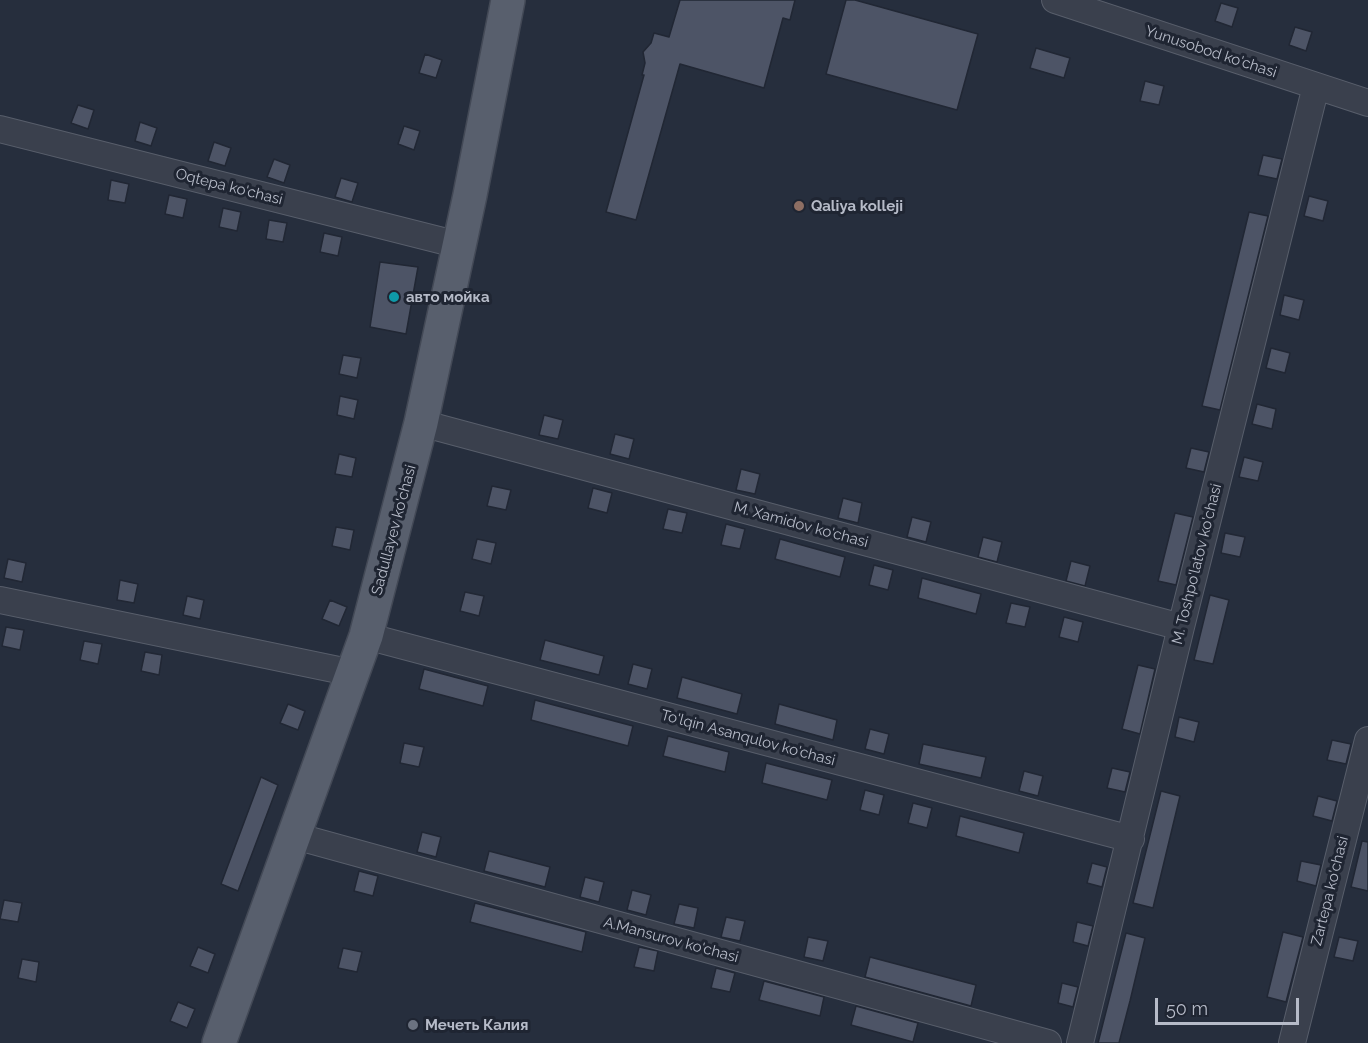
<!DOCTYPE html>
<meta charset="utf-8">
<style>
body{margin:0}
#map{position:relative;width:1368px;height:1043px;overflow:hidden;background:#262e3d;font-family:Raleway,sans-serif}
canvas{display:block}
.scale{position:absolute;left:1155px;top:998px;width:144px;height:27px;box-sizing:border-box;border:3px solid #b6bbc8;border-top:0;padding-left:8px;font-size:18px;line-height:21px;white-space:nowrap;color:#b6bbc8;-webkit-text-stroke:4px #1f2532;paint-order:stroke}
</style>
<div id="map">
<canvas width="1368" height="1043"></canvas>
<div class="scale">50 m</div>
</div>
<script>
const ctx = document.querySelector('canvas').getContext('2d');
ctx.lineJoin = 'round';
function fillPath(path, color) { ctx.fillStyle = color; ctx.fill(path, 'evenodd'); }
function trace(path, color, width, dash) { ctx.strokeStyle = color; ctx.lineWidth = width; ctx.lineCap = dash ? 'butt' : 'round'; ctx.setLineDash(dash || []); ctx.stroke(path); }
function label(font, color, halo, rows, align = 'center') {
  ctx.font = font + ' Raleway,sans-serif'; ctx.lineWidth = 6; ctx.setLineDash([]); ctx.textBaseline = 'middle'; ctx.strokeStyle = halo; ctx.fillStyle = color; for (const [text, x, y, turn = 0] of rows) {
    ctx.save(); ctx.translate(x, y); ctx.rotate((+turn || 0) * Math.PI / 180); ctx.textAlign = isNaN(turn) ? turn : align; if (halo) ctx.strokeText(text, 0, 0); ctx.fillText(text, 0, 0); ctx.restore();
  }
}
const building = new Path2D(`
 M 680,0 L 795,0 L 790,20 L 783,18 L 764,88 L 680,64 L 636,220 L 606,212 L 644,75 L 642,75 L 645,63 L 643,52 L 651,43 L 654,33 L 669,37 Z
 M 846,0 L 855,0 L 978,34 L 957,110 L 826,74 Z
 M 1221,3 L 1238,8 L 1232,27 L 1215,21 Z
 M 1295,27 L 1312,32 L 1306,51 L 1289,45 Z
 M 1036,48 L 1070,58 L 1064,78 L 1030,68 Z
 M 425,54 L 442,60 L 436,78 L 419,73 Z
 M 1145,81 L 1164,86 L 1159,105 L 1140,101 Z
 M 78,105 L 94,110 L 88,129 L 71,123 Z
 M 140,122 L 157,128 L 151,146 L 135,141 Z
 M 404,126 L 420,131 L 414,150 L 398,144 Z
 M 214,142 L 231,148 L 225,166 L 208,161 Z
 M 1263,155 L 1282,159 L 1277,179 L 1258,175 Z
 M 274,159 L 290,165 L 284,183 L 267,177 Z
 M 341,178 L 358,183 L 352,202 L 335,197 Z
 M 111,180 L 129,184 L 125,203 L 108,200 Z
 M 169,195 L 187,199 L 183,218 L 165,214 Z
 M 1309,196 L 1328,201 L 1323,221 L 1304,216 Z
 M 223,208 L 241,212 L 237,231 L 219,227 Z
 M 1249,212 L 1268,216 L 1220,410 L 1202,406 Z
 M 269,220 L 287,223 L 283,242 L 266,239 Z
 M 324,233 L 342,237 L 338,256 L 320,252 Z
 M 380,262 L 418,267 L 406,334 L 370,327 Z
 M 1284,295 L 1304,300 L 1299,320 L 1280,315 Z
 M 1271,348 L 1290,353 L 1285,373 L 1266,368 Z
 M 343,355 L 361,358 L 357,378 L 339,374 Z
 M 340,396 L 358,400 L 354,419 L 337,415 Z
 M 1257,404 L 1276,409 L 1272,429 L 1252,424 Z
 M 544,415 L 563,420 L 558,439 L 539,435 Z
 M 615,434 L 634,439 L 629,459 L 610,454 Z
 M 1191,448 L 1209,452 L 1204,472 L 1186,468 Z
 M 339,454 L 356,458 L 352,477 L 335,474 Z
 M 1244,457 L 1263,462 L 1258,481 L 1239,477 Z
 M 741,469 L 760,474 L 755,494 L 736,490 Z
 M 492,486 L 511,490 L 506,510 L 487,506 Z
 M 593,488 L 612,493 L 607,513 L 588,508 Z
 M 843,498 L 862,503 L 858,523 L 838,518 Z
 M 668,509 L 687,513 L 682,533 L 663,529 Z
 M 1175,513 L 1193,517 L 1176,585 L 1158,581 Z
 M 912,517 L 931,522 L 926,542 L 907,537 Z
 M 726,524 L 745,529 L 740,549 L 721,545 Z
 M 336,527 L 354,530 L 350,550 L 332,546 Z
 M 1225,533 L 1245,537 L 1240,557 L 1221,553 Z
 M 983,537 L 1002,542 L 997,562 L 978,557 Z
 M 477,539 L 496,543 L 491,564 L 472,559 Z
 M 780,539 L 845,557 L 840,577 L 775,559 Z
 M 8,559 L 26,563 L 22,582 L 4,578 Z
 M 1071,561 L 1090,566 L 1085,586 L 1066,581 Z
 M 874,565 L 893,570 L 888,590 L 869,585 Z
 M 922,578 L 981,594 L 976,614 L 918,598 Z
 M 120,580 L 138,584 L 134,603 L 117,600 Z
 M 465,592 L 484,596 L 479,616 L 460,611 Z
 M 1210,595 L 1229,600 L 1213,664 L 1194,660 Z
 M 187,596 L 204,600 L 200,619 L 183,615 Z
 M 330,600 L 347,607 L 339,626 L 322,619 Z
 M 1011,603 L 1030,607 L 1025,627 L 1006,623 Z
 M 1064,617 L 1083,622 L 1078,642 L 1059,637 Z
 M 6,627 L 24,630 L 20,650 L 2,646 Z
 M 545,640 L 604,656 L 599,675 L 540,660 Z
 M 84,641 L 102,644 L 98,664 L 80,660 Z
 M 145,652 L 162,655 L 159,675 L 141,671 Z
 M 633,664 L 652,669 L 647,689 L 628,684 Z
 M 1138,665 L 1155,669 L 1140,734 L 1122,729 Z
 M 424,669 L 488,686 L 483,706 L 419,689 Z
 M 682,677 L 742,694 L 737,714 L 677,698 Z
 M 535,700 L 633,726 L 628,746 L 531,720 Z
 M 288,704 L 305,711 L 298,730 L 280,723 Z
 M 779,704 L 837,720 L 833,740 L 775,724 Z
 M 1179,717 L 1199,722 L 1194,742 L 1175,737 Z
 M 870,729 L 889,734 L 884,754 L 865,749 Z
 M 668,736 L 729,752 L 725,772 L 663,756 Z
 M 1332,740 L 1351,744 L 1346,764 L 1327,760 Z
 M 404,743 L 424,747 L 419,767 L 400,763 Z
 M 923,744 L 986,757 L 981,778 L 919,764 Z
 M 766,763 L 832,780 L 827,800 L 762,783 Z
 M 1112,768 L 1130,772 L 1125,792 L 1107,788 Z
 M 1024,771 L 1043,776 L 1038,796 L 1019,791 Z
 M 261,777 L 278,785 L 238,891 L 221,884 Z
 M 865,790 L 884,795 L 879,815 L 860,810 Z
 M 1161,791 L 1180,796 L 1153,908 L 1133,903 Z
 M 1318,796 L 1337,801 L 1332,821 L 1313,816 Z
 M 913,803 L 932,808 L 927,828 L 908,823 Z
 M 960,816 L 1024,833 L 1019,853 L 956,836 Z
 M 422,832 L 441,837 L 436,857 L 417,852 Z
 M 1362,841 L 1368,842 L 1368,891 L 1351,887 Z
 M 489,851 L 550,867 L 545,887 L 484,871 Z
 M 1301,861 L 1321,865 L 1316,886 L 1297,881 Z
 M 1092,863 L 1107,867 L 1102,887 L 1087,883 Z
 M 359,871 L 378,876 L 373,896 L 354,891 Z
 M 585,877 L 604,882 L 599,902 L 580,897 Z
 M 632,890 L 651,895 L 646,915 L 627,910 Z
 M 4,900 L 22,903 L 18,922 L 0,919 Z
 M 475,903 L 586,932 L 582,952 L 470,922 Z
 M 679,904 L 698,908 L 694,928 L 674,924 Z
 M 726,917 L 745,921 L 740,941 L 721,937 Z
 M 1077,922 L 1093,926 L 1088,946 L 1073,942 Z
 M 1283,932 L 1303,937 L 1286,1002 L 1267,997 Z
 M 1126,933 L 1145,938 L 1130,1001 L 1119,1043 L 1098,1043 Z
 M 808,937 L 828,941 L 823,961 L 804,957 Z
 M 1339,937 L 1358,941 L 1353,961 L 1334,957 Z
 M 198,947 L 215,954 L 208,973 L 190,966 Z
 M 639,947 L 658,951 L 654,971 L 634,967 Z
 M 343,948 L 362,952 L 357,972 L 338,968 Z
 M 870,957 L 976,985 L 971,1006 L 865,977 Z
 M 22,959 L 39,962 L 36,982 L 18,978 Z
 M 716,968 L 735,973 L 730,992 L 711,988 Z
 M 764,981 L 824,997 L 820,1016 L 759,1000 Z
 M 1062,983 L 1078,987 L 1073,1007 L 1058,1003 Z
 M 178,1002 L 195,1009 L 187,1028 L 170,1021 Z
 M 856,1006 L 918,1023 L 913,1042 L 851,1025 Z`);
fillPath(building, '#4d5466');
trace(building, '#212734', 1.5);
const minor = new Path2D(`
 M 1055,0 L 1368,103
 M 0,129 L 459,245
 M 421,423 L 1181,627
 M 0,600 L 353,673
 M 366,636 L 1131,839
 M 295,836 L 1048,1043
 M 1080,1043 L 1181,627 L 1316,86
 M 1292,1043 L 1368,740`);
const major = new Path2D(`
 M 219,1043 L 366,636 L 421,423 L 470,195 L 508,0`);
trace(minor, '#585e6b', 28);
trace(major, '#434956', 36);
trace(minor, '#3a404d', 26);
trace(major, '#585f6d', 33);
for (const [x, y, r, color] of [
 [799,206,6,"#8d6e63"],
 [394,297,6,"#0f9aa8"],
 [413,1025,6,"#6b7280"]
]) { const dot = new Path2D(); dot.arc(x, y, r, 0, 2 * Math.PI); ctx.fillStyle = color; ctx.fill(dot); trace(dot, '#1f2532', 2); }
label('15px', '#b6bbc8', '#1f2532', [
 ["Yunusobod ko'chasi",1211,52,18],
 ["Oqtepa ko'chasi",229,187,14],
 ["M. Xamidov ko'chasi",801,525,15],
 ["Sadullayev ko'chasi",394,530,-75],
 ["M. Toshpo'latov ko'chasi",1197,564,-76],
 ["To'lqin Asanqulov ko'chasi",748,738,15],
 ["Zartepa ko'chasi",1330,891,-76],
 ["A.Mansurov ko'chasi",671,940,15]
]);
label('bold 15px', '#b6bbc8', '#1f2532', [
 ["Qaliya kolleji",811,206],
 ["авто мойка",406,297],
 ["Мечеть Калия",425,1025]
], 'left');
</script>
